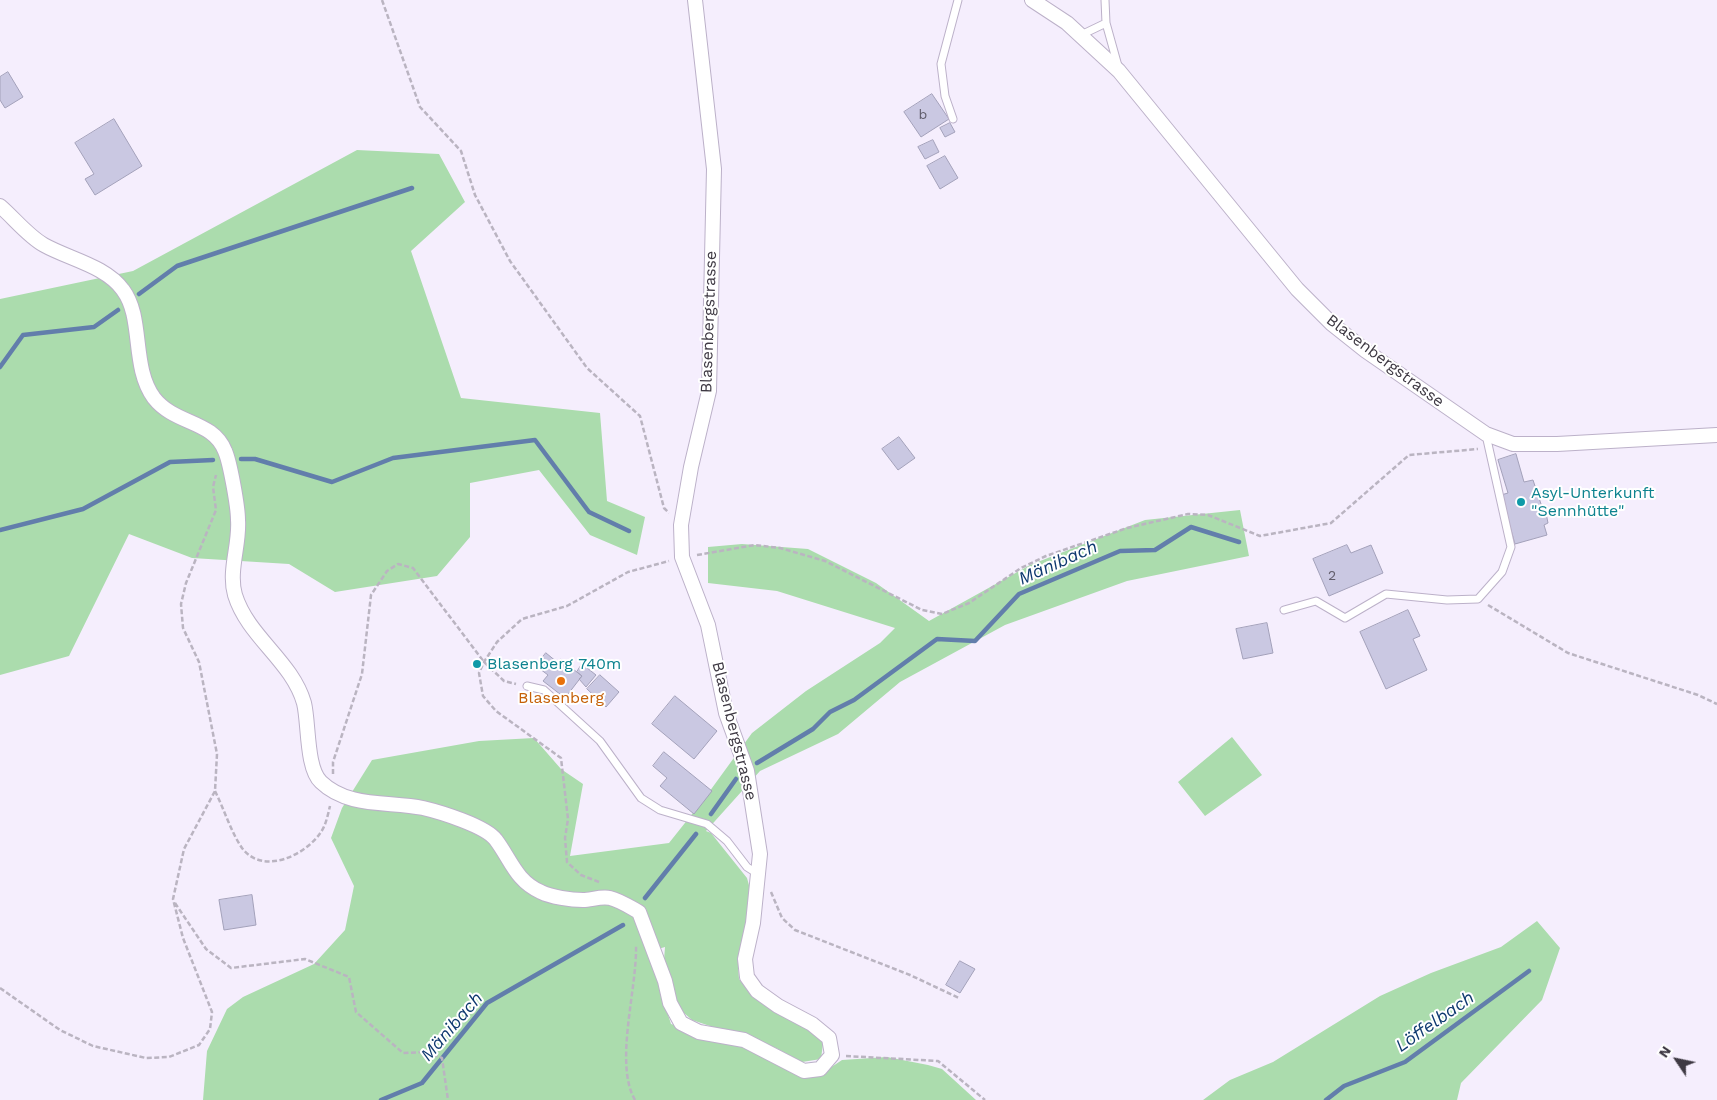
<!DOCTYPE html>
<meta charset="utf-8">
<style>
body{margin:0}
#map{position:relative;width:1717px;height:1100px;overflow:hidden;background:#f5eefd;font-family:"Work Sans",sans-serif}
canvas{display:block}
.north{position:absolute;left:1652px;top:1035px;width:50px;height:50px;-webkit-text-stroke:4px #fff;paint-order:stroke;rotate:304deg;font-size:14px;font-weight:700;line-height:20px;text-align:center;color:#3e3943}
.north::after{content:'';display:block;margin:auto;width:18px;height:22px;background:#3e3943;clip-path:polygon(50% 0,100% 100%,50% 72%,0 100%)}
</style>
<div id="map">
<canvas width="1717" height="1100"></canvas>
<div class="north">N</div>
</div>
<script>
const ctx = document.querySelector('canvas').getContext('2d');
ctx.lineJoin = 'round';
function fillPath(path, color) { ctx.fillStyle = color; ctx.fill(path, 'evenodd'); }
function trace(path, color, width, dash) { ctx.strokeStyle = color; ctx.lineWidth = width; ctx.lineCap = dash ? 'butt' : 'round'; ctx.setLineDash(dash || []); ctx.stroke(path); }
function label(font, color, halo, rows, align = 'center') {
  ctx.font = font + ' "Work Sans",sans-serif'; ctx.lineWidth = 4; ctx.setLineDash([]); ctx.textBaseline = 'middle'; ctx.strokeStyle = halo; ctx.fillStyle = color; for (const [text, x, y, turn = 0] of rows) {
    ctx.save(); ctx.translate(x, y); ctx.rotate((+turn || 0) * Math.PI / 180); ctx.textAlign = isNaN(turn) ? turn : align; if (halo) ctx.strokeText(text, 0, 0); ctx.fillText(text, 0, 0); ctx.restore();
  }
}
fillPath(new Path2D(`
 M 357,150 L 439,154 L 465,202 L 411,251 L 461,398 L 600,413 L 607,501 L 645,517 L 637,555 L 590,535 L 539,470 L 470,483 L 470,537 L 437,576 L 335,592 L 289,564 L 192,558 L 129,534 L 69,656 L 0,675 L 0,299 L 133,271 Z
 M 1240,510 L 1249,556 L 1127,581 L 1005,625 L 900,682 L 838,734 L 760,771 L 706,831 L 711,833 L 747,878 L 752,896 L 738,963 L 739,979 L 754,998 L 807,1027 L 823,1043 L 821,1059 L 802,1062 L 776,1048 L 692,1020 L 676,1006 L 664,960 L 665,947 L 648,952 L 671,1024 L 747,1047 L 794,1072 L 818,1076 L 842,1060 L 887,1057 L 928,1065 L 942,1069 L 976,1100 L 203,1100 L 207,1051 L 227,1009 L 243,997 L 314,964 L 345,930 L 354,886 L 331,838 L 342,808 L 372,760 L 479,741 L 534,738 L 561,769 L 583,784 L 570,856 L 669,843 L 704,799 L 752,733 L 806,691 L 880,643 L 895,628 L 777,591 L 708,583 L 708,547 L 742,544 L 808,549 L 876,583 L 929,621 L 1030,565 L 1145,520 Z
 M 1232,737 L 1262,775 L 1205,816 L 1178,782 Z
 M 1537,921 L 1560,948 L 1542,1000 L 1461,1083 L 1457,1100 L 1203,1100 L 1230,1080 L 1273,1062 L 1380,996 L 1431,973 L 1501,947 Z`), '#abdcad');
trace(new Path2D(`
 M 139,294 L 177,266 L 412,188
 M 0,367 L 23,335 L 94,327 L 118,310
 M 241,459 L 255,459 L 332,482 L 393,458 L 535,440 L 589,512 L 629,531
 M 0,530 L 83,509 L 170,462 L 213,460
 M 757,763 L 813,729 L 830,712 L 854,700 L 937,639 L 975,641 L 1019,594 L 1120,551 L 1155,550 L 1191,527 L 1239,542
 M 711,814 L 736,779
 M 645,898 L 696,834
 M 381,1100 L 422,1083 L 487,1003 L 623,925
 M 1326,1100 L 1344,1086 L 1405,1062 L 1529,971`), '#627eab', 4.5);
const building = new Path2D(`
 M 8,72 L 23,97 L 5,108 L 0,100 L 0,77 Z
 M 932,94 L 949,119 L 921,137 L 904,112 Z
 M 114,119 L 142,166 L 95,195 L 85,179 L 94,174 L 75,143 Z
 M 950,123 L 955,132 L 945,137 L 940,128 Z
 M 933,140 L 939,152 L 925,159 L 918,147 Z
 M 945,156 L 958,178 L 940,189 L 927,166 Z
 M 899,437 L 915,458 L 898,470 L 882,449 Z
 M 1516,454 L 1524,482 L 1533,480 L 1542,507 L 1539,508 L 1541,514 L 1546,513 L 1548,523 L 1544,525 L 1547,535 L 1515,544 L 1501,495 L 1508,493 L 1498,460 Z
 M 1347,545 L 1351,553 L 1371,545 L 1383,573 L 1329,596 L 1313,559 Z
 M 1408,610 L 1420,636 L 1413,639 L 1427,670 L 1386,689 L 1360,632 Z
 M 1267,623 L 1273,653 L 1243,659 L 1236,629 Z
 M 546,653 L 557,662 L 560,659 L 582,676 L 565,698 L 543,681 L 548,675 L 536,666 Z
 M 582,664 L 596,675 L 586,687 L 579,679 L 582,676 L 577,672 Z
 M 600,675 L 619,692 L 606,707 L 587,689 Z
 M 675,696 L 717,731 L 694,759 L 652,724 Z
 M 664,752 L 712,791 L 694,814 L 660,786 L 667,778 L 653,766 Z
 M 252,895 L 256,925 L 224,930 L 219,900 Z
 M 960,961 L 975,969 L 960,993 L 946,985 Z`);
fillPath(building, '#cac8e2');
trace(building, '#a3a1ba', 1);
const lane = new Path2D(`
 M 1106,23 L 1118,66
 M 1081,35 L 1106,23 L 1105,0
 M 953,119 L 945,96 L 941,64 L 958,0
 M 1284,610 L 1316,601 L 1345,618 L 1386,594 L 1447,600 L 1478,599 L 1502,572 L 1511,547 L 1486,435
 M 527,686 L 544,690 L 600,741 L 641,798 L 660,810 L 707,824 L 727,841 L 747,867 L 758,874`);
const street = new Path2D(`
 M 1032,0 L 1067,23 L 1119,71 L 1297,289 L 1332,324 L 1366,351 L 1486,434 L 1513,444 L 1557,444 L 1717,435
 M 0,206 C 14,218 28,236 44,245 C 69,259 106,266 123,290 C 144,318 131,367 154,398 C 175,425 213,420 225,451 C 230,462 238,507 238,520 C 240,544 228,571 235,595 C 248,637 292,661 304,703 C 309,723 306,768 321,782 C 348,808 388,801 423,808 C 440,812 486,826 496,840 C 511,860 516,881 541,892 C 551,897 571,900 583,900 C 591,900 601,896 610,898 C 619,900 630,907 639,912 L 665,981 L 670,1003 L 681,1023 L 699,1032 L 744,1040 L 804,1071 L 820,1069 L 832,1055 L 829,1038 L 812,1024 L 778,1006 L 757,991 L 747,977 L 745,959 L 753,923 L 760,854 L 747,771 L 726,713 L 708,625 L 682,557 L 681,525 L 691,467 L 709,391 L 710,346 L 714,169 L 695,0`);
trace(lane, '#bcb1c9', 9);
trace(street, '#bcb1c9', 16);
trace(new Path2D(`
 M 382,0 L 420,107 L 461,151 L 475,195 L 510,261 L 587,368 L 640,416 L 664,508 L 669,513
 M 697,555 L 755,545 L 780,548 L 825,561 L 922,610 L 942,614 L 969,603 L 1021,568 L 1046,556 L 1127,528 L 1188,514 L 1208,515 L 1260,536 L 1331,523 L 1409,455 L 1478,449
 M 1488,605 L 1568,653 L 1698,695 L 1717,704
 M 333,774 L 333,762 L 362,674 L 371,595 L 387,571 L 398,564 L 413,568 L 484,662 L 504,681 L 516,684
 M 215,791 C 224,809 231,832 242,848 C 263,876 306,855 321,832 C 326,825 328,814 330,806
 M 599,882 L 581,875 L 567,862 L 565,838 L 568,819 L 561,758 L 496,711 L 483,696 L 479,673 L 484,662 L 497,642 L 522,619 L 567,606 L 628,572 L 669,561
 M 771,892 L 782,918 L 795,930 L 910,975 L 959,998
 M 175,903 L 206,949 L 231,968 L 305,959 L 349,977 L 356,1012 L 403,1053 L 427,1052 L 442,1058 L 448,1100
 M 0,988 L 60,1030 L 93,1046 L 146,1058 L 169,1057 L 199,1045 L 210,1029 L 212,1012 L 183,938 L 173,899 L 184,849 L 215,791 L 217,754 L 199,662 L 183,628 L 181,604 L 186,583 L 216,510 L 213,487 L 216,475
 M 846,1056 L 938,1061 L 985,1100
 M 635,1100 C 614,1064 637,990 636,946`), '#bab4c1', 2.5, [5, 2.5]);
trace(lane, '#fff', 7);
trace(street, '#fff', 14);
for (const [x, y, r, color] of [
 [1521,502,5,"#0f9aa8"],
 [477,664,5,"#0f9aa8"],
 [561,681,5,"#e8710a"]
]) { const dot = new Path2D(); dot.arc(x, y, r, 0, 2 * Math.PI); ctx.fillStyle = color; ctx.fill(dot); trace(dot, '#fff', 2); }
label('14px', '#615d6b', null, [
 ["b",923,115],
 ["2",1332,576]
]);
label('16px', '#3e3943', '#fff', [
 ["Blasenbergstrasse",709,322,-88],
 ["Blasenbergstrasse",1385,361,37],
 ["Blasenbergstrasse",734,731,76]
]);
label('16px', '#0d838f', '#fff', [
 ["Asyl-Unterkunft",1531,493],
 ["\"Sennhütte\"",1531,511],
 ["Blasenberg 740m",487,664]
], 'left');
label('16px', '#c56008', '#fff', [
 ["Blasenberg",561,698]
]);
label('italic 18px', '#0e396f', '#fff', [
 ["Mänibach",1058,563,-24],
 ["Löffelbach",1435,1022,-35],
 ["Mänibach",452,1027,-49]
]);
</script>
